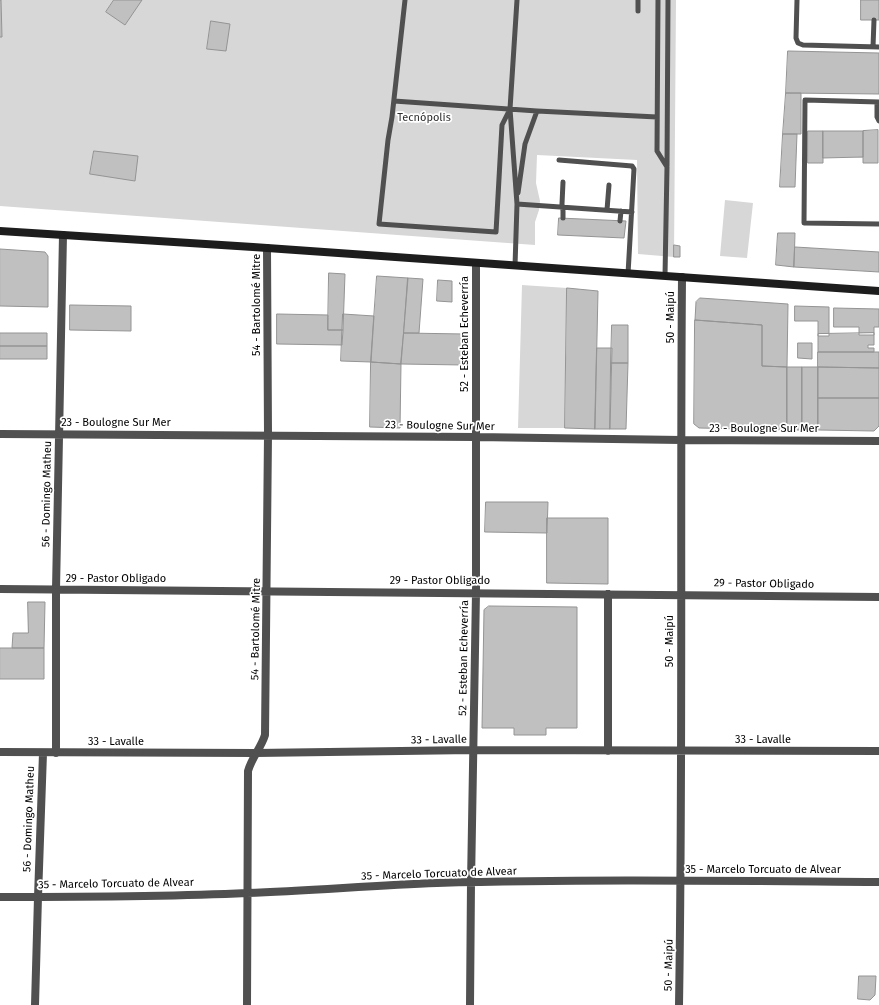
<!DOCTYPE html>
<meta charset="utf-8">
<style>
body{margin:0}
canvas{display:block;background:#fff}
</style>
<canvas width="879" height="1005"></canvas>
<script>
const ctx = document.querySelector('canvas').getContext('2d');
ctx.lineJoin = 'round';
function fillPath(path, color) { ctx.fillStyle = color; ctx.fill(path, 'evenodd'); }
function trace(path, color, width, dash) { ctx.strokeStyle = color; ctx.lineWidth = width; ctx.lineCap = dash ? 'butt' : 'round'; ctx.setLineDash(dash || []); ctx.stroke(path); }
function label(font, color, halo, rows, align = 'center') {
  ctx.font = font + ' "Fira Sans",sans-serif'; ctx.lineWidth = 3.5; ctx.setLineDash([]); ctx.textBaseline = 'middle'; ctx.strokeStyle = halo; ctx.fillStyle = color; for (const [text, x, y, turn = 0] of rows) {
    ctx.save(); ctx.translate(x, y); ctx.rotate((+turn || 0) * Math.PI / 180); ctx.textAlign = isNaN(turn) ? turn : align; if (halo) ctx.strokeText(text, 0, 0); ctx.fillText(text, 0, 0); ctx.restore();
  }
}
fillPath(new Path2D(`
 M 0,0 L 676,0 L 674,257 L 638,254 L 637,160 L 537,155 L 536,183 L 540,201 L 539,210 L 535,222 L 535,245 L 0,206 Z
 M 725,200 L 753,203 L 747,258 L 720,256 Z
 M 522,285 L 567,288 L 565,428 L 518,428 Z`), '#d7d7d7');
const building = new Path2D(`
 M 0,0 L 1,0 L 2,37 L 0,37 Z
 M 114,0 L 142,0 L 125,25 L 106,12 Z
 M 861,0 L 879,0 L 879,20 L 861,20 Z
 M 211,21 L 230,24 L 226,51 L 207,49 Z
 M 788,51 L 879,53 L 879,94 L 786,93 Z
 M 786,93 L 801,93 L 801,134 L 783,134 Z
 M 878,130 L 878,163 L 863,163 L 863,131 Z
 M 808,131 L 823,131 L 823,163 L 808,163 Z
 M 823,131 L 863,131 L 863,157 L 823,158 Z
 M 783,134 L 797,134 L 795,187 L 780,187 Z
 M 94,151 L 138,156 L 135,181 L 90,174 Z
 M 559,218 L 626,221 L 624,238 L 558,235 Z
 M 778,233 L 795,233 L 794,267 L 776,265 Z
 M 674,245 L 680,246 L 680,257 L 674,257 Z
 M 795,247 L 879,252 L 879,272 L 794,267 Z
 M 0,249 L 45,252 L 48,256 L 48,307 L 0,306 Z
 M 329,273 L 345,274 L 343,330 L 328,330 Z
 M 377,276 L 408,278 L 401,364 L 371,362 Z
 M 408,278 L 423,279 L 419,333 L 404,333 Z
 M 438,280 L 452,281 L 452,302 L 437,301 Z
 M 567,288 L 598,291 L 595,429 L 565,428 Z
 M 700,298 L 788,304 L 787,367 L 762,366 L 762,325 L 695,320 L 696,302 Z
 M 70,305 L 131,306 L 131,331 L 70,330 Z
 M 795,306 L 829,307 L 829,336 L 818,336 L 818,321 L 795,321 Z
 M 834,308 L 879,309 L 879,327 L 874,327 L 874,335 L 859,335 L 859,327 L 834,327 Z
 M 277,314 L 328,315 L 328,330 L 343,330 L 342,345 L 277,344 Z
 M 343,314 L 374,316 L 371,362 L 341,361 Z
 M 695,320 L 762,325 L 762,366 L 787,367 L 787,430 L 699,428 L 694,424 Z
 M 612,325 L 628,325 L 628,363 L 611,363 Z
 M 0,333 L 47,333 L 47,346 L 0,346 Z
 M 404,333 L 464,334 L 463,365 L 401,364 Z
 M 874,333 L 874,345 L 868,345 L 868,348 L 874,348 L 874,352 L 818,352 L 818,334 Z
 M 798,343 L 812,343 L 812,359 L 798,358 Z
 M 0,346 L 47,346 L 47,359 L 0,359 Z
 M 597,348 L 612,348 L 610,429 L 595,429 Z
 M 818,352 L 879,352 L 879,368 L 818,367 Z
 M 371,362 L 401,364 L 400,428 L 370,427 Z
 M 611,363 L 628,363 L 626,429 L 610,429 Z
 M 787,367 L 802,367 L 802,430 L 787,430 Z
 M 802,367 L 818,367 L 818,430 L 802,430 Z
 M 818,367 L 879,368 L 879,398 L 818,398 Z
 M 818,398 L 879,398 L 879,426 L 874,431 L 818,430 Z
 M 486,502 L 548,502 L 547,533 L 485,532 Z
 M 547,518 L 608,518 L 608,584 L 547,583 Z
 M 28,602 L 45,602 L 44,648 L 12,648 L 13,633 L 28,633 Z
 M 489,606 L 577,607 L 577,728 L 546,728 L 546,735 L 514,735 L 514,728 L 482,728 L 484,610 Z
 M 0,648 L 44,648 L 44,679 L 0,679 Z
 M 859,976 L 876,976 L 875,995 L 870,1000 L 858,999 Z`);
fillPath(building, '#c0c0c0');
trace(building, '#949494', 1);
trace(new Path2D(`
 M 405,0 L 392,117 L 388,140 L 379,224 L 496,232 L 502,125 L 510,109
 M 658,0 L 657,151 L 667,167 L 665,276
 M 797,0 L 796,38 L 798,43 L 803,45 L 879,47
 M 638,11 L 638,0
 M 873,47 L 874,20
 M 394,101 L 537,111 L 657,117
 M 877,102 L 877,117 L 879,121
 M 879,102 L 805,100 L 804,223 L 879,224
 M 559,160 L 632,166 L 634,169 L 628,274
 M 667,166 L 668,0
 M 563,182 L 562,204 L 563,211 L 563,218
 M 518,193 L 525,144 L 537,111
 M 517,204 L 632,212
 M 607,210 L 609,185
 M 620,221 L 621,211
 M 515,266 L 517,204 L 510,109 L 517,0`), '#505050', 5);
trace(new Path2D(`
 M 0,434 L 476,437 L 681,440 L 879,441
 M 0,589 L 879,597
 M 608,594 L 608,751
 M 0,752 L 256,753 L 473,750 L 879,751
 M 56,753 L 56,589 L 63,235
 M 0,897 C 82,897 165,897 247,893 C 311,891 374,885 437,883 C 584,879 732,881 879,882
 M 35,1005 L 38,897 L 43,753
 M 247,1005 L 248,771 C 252,757 261,748 265,735 L 268,435 L 267,248
 M 470,1005 L 471,883 L 476,592 L 476,263
 M 679,1005 C 683,762 680,520 682,277`), '#505050', 8);
trace(new Path2D(`
 M 0,231 L 253,247 L 879,291`), '#1d1d1d', 8);
label('11px', '#2e2e2e', '#fff', [
 ["Tecnópolis",424,118]
]);
label('11px', '#000', '#fff', [
 ["54 - Bartolomé Mitre",257,305,-90],
 ["50 - Maipú",671,317,-90],
 ["52 - Esteban Echeverría",465,334,-90],
 ["23 - Boulogne Sur Mer",116,423],
 ["23 - Boulogne Sur Mer",440,426,1],
 ["23 - Boulogne Sur Mer",764,429],
 ["56 - Domingo Matheu",47,494,-89],
 ["29 - Pastor Obligado",116,579],
 ["29 - Pastor Obligado",440,581],
 ["29 - Pastor Obligado",764,584,1],
 ["54 - Bartolomé Mitre",256,629,-89],
 ["50 - Maipú",670,641,-90],
 ["52 - Esteban Echeverría",464,658,-89],
 ["33 - Lavalle",439,740,-1],
 ["33 - Lavalle",763,740],
 ["33 - Lavalle",116,742],
 ["56 - Domingo Matheu",29,819,-88],
 ["35 - Marcelo Torcuato de Alvear",763,870],
 ["35 - Marcelo Torcuato de Alvear",439,874,-2],
 ["35 - Marcelo Torcuato de Alvear",116,884,-1],
 ["50 - Maipú",669,965,-89]
]);
</script>
